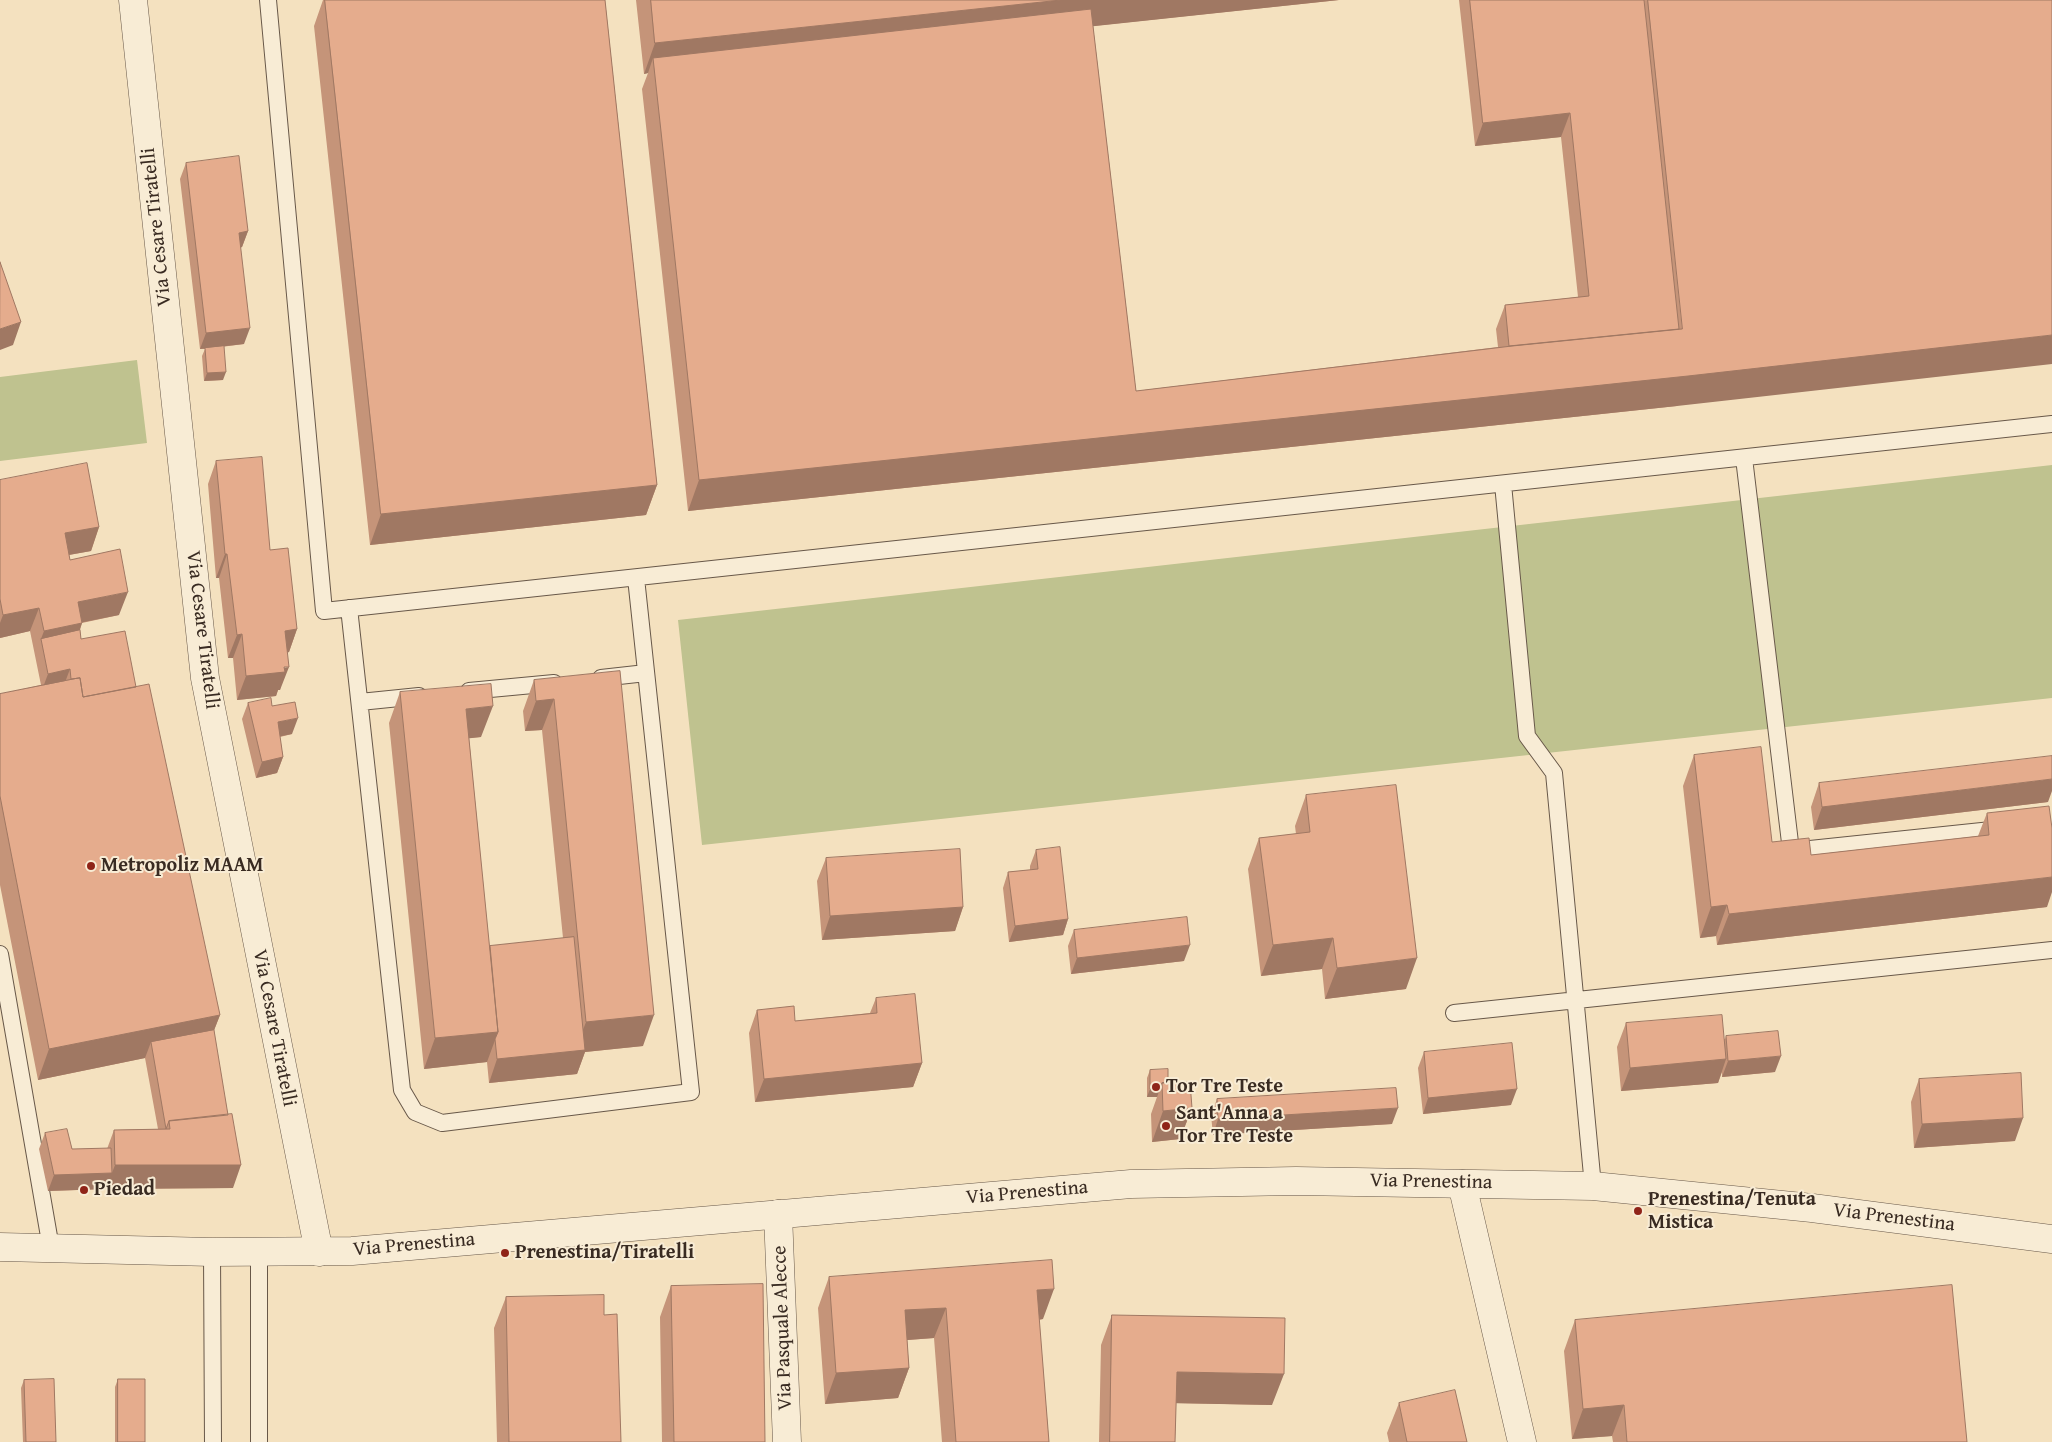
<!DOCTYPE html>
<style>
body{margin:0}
canvas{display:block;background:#f4e1bf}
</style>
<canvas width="2052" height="1442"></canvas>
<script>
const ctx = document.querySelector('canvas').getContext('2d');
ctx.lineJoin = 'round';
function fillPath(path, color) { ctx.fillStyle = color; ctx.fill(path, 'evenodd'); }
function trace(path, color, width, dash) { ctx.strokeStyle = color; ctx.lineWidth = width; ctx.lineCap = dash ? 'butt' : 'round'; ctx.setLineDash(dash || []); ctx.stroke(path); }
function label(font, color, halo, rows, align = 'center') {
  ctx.font = font + ' "Gentium Book Plus",serif'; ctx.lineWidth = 4; ctx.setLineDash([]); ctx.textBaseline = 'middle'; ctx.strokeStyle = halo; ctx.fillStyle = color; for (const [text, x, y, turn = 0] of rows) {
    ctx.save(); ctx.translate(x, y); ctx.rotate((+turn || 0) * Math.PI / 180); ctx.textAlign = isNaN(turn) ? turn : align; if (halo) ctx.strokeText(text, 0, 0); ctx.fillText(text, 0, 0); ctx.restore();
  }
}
fillPath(new Path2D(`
 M 137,360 L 147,443 L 0,461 L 0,377 Z
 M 2052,465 L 2052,698 L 702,845 L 678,620 Z`), '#bfc28f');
const service = new Path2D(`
 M 268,0 L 324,611 L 2052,424
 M 1744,458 L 1791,851 L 2001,829
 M 1503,484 L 1527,736 L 1554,773 L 1593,1186
 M 349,608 L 402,1090 L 415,1112 L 442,1123 L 691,1092 L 636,578
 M 601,678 L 646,673
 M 469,691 L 554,683
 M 360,702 L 419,696
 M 0,954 L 51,1248
 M 1454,1013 L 2052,950
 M 212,1252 L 213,1442
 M 259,1252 L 259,1442`);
const minor = new Path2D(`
 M 133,0 L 205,678 L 319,1252
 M 1462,1184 L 1522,1442
 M 778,1214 L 787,1442`);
const tertiary = new Path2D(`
 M 0,1247 L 212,1252 L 352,1251 L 1131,1184 L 1296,1181 L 1593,1186 L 1812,1208 L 2052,1239`);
trace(service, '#685849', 18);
trace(minor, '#685849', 29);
trace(tertiary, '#685849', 29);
trace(service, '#f8ecd5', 16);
trace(minor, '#f8ecd5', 28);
trace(tertiary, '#f8ecd5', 28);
fillPath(new Path2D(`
 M 323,0 L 605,0 L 657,485 L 646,515 L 370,545 L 314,26 Z
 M 636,0 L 1339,0 L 1093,26 L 1136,391 L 1498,347 L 1496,329 L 1505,305 L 1578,297 L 1561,137 L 1475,146 L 1459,0 L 2052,0 L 1677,406 L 688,511 L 642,89 L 648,73 L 644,74 Z
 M 186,163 L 248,231 L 242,247 L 240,248 L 244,344 L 221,347 L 223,380 L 204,381 L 202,356 L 205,349 L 200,349 L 180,179 Z
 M 216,461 L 270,550 L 297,629 L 289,652 L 287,653 L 280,690 L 278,690 L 276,696 L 237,700 L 233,658 L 228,658 L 219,578 L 216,578 L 208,484 Z
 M 0,480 L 99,527 L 91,551 L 69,555 L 70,560 L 119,615 L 82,623 L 80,630 L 81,639 L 136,687 L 220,1015 L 214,1030 L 233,1188 L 106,1189 L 48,1191 L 39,1149 L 45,1133 L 72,1149 L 107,1149 L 114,1130 L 158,1129 L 145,1058 L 38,1080 L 0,885 L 0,694 L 41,685 L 30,631 L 0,638 Z
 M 620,671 L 643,1046 L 585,1052 L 577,1074 L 489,1083 L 487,1062 L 424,1069 L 389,723 L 400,692 L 481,737 L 469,738 L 489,946 L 563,938 L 542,730 L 525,731 L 523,711 L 534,680 Z
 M 248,703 L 272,706 L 292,734 L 280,737 L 283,757 L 277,773 L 256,778 L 242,719 Z
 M 1694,755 L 1772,842 L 1811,855 L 1978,836 L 1987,813 L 2047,907 L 1717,945 L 1716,936 L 1700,938 L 1683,786 Z
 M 1819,783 L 2048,802 L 1814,830 L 1811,807 Z
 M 1306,795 L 1406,989 L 1325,999 L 1322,969 L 1261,976 L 1248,869 L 1259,838 L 1296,834 L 1295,826 Z
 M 1036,850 L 1068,919 L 1063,935 L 1009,942 L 1003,888 L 1008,872 L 1030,870 L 1030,866 Z
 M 826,858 L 963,907 L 955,931 L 822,940 L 817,881 Z
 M 1074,930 L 1184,961 L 1071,974 L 1068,946 Z
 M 876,998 L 922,1063 L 913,1087 L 755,1102 L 749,1033 L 757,1010 L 795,1021 L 870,1013 Z
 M 1626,1023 L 1725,1039 L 1726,1036 L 1775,1072 L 1722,1077 L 1722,1072 L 1718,1083 L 1621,1091 L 1617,1047 Z
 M 1424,1052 L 1511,1105 L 1423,1114 L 1418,1068 Z
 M 1150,1070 L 1168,1083 L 1192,1108 L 1180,1139 L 1152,1142 L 1151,1114 L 1157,1097 L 1147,1097 L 1147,1078 Z
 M 1919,1079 L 2015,1141 L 1914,1148 L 1911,1102 Z
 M 1217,1099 L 1392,1124 L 1213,1135 L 1211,1115 Z
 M 829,1277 L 1043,1319 L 1039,1320 L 1049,1442 L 942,1442 L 934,1338 L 907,1340 L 909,1368 L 898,1398 L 825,1404 L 818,1308 Z
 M 671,1286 L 765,1442 L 662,1442 L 660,1317 Z
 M 506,1297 L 604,1315 L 621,1442 L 497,1442 L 494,1328 Z
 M 1112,1315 L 1272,1405 L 1176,1403 L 1175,1442 L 1099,1442 L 1101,1345 Z
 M 1575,1320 L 1967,1442 L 1613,1442 L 1612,1436 L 1572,1439 L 1564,1351 Z
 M 118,1379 L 145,1442 L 115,1442 L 115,1387 Z
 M 24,1380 L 56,1442 L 23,1442 L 21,1388 Z
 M 1399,1403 L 1467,1442 L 1389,1442 L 1387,1433 Z`), '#c59479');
fillPath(new Path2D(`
 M 1061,0 L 1339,0 L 655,73 L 653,58 L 648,73 L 644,74 L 655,43 Z
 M 1570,113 L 1561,137 L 1475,146 L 1483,123 Z
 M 248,231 L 242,247 L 233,249 L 239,233 Z
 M 21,322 L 13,345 L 0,350 L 0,329 Z
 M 250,328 L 244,344 L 200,349 L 206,333 Z
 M 2052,335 L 2052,364 L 1677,406 L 688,511 L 699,480 Z
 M 226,372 L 223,380 L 204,381 L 207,373 Z
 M 657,485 L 646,515 L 370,545 L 381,514 Z
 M 99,527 L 91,551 L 57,557 L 65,533 Z
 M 225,554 L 227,554 L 219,578 L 216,578 Z
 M 128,592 L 119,615 L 69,625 L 78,602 Z
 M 39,608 L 30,631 L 0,638 L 0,623 L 3,615 Z
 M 82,623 L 74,646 L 41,639 L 44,631 Z
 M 297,629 L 289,652 L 276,654 L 285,631 Z
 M 242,634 L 233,658 L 228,658 L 237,635 Z
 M 289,667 L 280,690 L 278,690 L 276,696 L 237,700 L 246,676 Z
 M 70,669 L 64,685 L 42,690 L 48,674 Z
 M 554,699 L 542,730 L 525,731 L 536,701 Z
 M 493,706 L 481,737 L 454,740 L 466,709 Z
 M 298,718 L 292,734 L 272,738 L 278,722 Z
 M 283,757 L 277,773 L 256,778 L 262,762 Z
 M 2052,779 L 2052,791 L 2048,802 L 1814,830 L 1822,807 Z
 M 2052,877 L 2052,892 L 2047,907 L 1717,945 L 1729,914 Z
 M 1727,905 L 1716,936 L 1700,938 L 1711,907 Z
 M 963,907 L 955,931 L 822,940 L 830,916 Z
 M 1068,919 L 1063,935 L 1009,942 L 1015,926 Z
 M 1333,938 L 1322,969 L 1261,976 L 1273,945 Z
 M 1190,945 L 1184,961 L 1071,974 L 1077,958 Z
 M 1417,958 L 1406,989 L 1325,999 L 1337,968 Z
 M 220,1015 L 208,1046 L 151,1042 L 145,1058 L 38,1080 L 49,1049 Z
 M 654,1015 L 643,1046 L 585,1052 L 577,1074 L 489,1083 L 497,1059 L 575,1051 L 586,1022 Z
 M 498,1032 L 487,1062 L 424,1069 L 435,1038 Z
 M 1781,1056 L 1775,1072 L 1722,1077 L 1728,1061 Z
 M 1726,1059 L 1718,1083 L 1621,1091 L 1630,1068 Z
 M 922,1063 L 913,1087 L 755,1102 L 764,1079 Z
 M 1150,1089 L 1160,1089 L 1157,1097 L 1147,1097 Z
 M 1517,1089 L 1511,1105 L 1423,1114 L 1428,1098 Z
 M 1192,1108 L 1180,1139 L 1152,1142 L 1163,1111 Z
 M 1398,1108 L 1392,1124 L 1213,1135 L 1218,1119 Z
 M 2023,1118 L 2015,1141 L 1914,1148 L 1922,1124 Z
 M 115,1165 L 241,1165 L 233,1188 L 106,1189 L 48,1191 L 54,1175 L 112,1173 Z
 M 1054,1289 L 1043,1319 L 1026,1321 L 1037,1290 Z
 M 946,1308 L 934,1338 L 894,1341 L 905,1310 Z
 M 909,1368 L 898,1398 L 825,1404 L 836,1373 Z
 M 1177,1372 L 1284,1374 L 1272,1405 L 1166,1403 Z
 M 1624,1405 L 1612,1436 L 1572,1439 L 1583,1409 Z`), '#a07863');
const building = new Path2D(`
 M 325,0 L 605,0 L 657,485 L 381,514 Z
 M 651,0 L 1061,0 L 655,43 Z
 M 1470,0 L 1644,0 L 1679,329 L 1509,346 L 1505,305 L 1589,296 L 1570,113 L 1483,123 Z
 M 1648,0 L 2052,0 L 2052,335 L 1688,376 L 699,480 L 653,58 L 1091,9 L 1136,391 L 1512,346 L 1682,329 Z
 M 239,156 L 248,231 L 239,233 L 250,328 L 206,333 L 186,163 Z
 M 0,262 L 21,322 L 0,329 Z
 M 224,346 L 226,372 L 207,373 L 205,348 Z
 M 262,457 L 270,550 L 288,548 L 297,629 L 285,631 L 289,667 L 284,667 L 285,672 L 246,676 L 242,634 L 237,635 L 227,554 L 225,554 L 216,461 Z
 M 87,463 L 99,527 L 65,533 L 70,560 L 120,549 L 128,592 L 78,602 L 82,623 L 44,631 L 39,608 L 3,615 L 0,599 L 0,480 Z
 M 80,630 L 81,639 L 125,631 L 136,687 L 83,697 L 80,678 L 71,679 L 70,669 L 48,674 L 41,639 Z
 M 620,671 L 654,1015 L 586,1022 L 554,699 L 536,701 L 534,680 Z
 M 80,678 L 83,697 L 149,684 L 220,1015 L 49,1049 L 0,796 L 0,694 Z
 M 491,684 L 493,706 L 466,709 L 498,1032 L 435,1038 L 400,692 Z
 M 271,698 L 272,706 L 295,702 L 298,718 L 278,722 L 283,757 L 262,762 L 248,703 Z
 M 1761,747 L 1772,842 L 1809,838 L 1811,855 L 1989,835 L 1987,813 L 2049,806 L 2052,828 L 2052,877 L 1729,914 L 1727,905 L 1711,907 L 1694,755 Z
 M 2052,756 L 2052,779 L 1822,807 L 1819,783 Z
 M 1396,785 L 1417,958 L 1337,968 L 1333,938 L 1273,945 L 1259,838 L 1310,832 L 1306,795 Z
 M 1060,847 L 1068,919 L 1015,926 L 1008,872 L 1038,869 L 1036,850 Z
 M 960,849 L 963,907 L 830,916 L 826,858 Z
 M 1187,917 L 1190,945 L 1077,958 L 1074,930 Z
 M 574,937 L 585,1050 L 497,1059 L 495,1039 L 498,1032 L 490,946 Z
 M 915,994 L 922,1063 L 764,1079 L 757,1010 L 794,1006 L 795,1021 L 877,1013 L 876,998 Z
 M 1722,1015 L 1726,1059 L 1630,1068 L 1626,1023 Z
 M 214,1030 L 228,1115 L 169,1121 L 166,1129 L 151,1042 Z
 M 1778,1031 L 1781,1056 L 1728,1061 L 1726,1036 Z
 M 1512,1043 L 1517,1089 L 1428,1098 L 1424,1052 Z
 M 1168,1069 L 1168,1083 L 1162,1083 L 1160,1089 L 1150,1089 L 1150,1070 Z
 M 2021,1073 L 2023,1118 L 1922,1124 L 1919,1079 Z
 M 1190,1082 L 1192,1108 L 1163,1111 L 1162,1083 Z
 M 1396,1088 L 1398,1108 L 1218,1119 L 1217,1099 Z
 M 232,1114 L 241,1165 L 115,1165 L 114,1130 L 170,1129 L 169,1121 Z
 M 67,1129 L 72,1149 L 111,1148 L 112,1173 L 54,1175 L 45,1133 Z
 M 1052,1260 L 1054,1289 L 1037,1290 L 1049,1442 L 956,1442 L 946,1308 L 905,1310 L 909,1368 L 836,1373 L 829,1277 Z
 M 763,1284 L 765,1442 L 674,1442 L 671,1286 Z
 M 1952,1285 L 1967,1442 L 1627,1442 L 1624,1405 L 1583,1409 L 1575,1320 Z
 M 604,1295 L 604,1315 L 617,1314 L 621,1442 L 509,1442 L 506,1297 Z
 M 1112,1315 L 1285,1318 L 1284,1374 L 1177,1372 L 1175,1442 L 1110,1442 Z
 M 54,1379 L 56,1442 L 26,1442 L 24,1380 Z
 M 118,1379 L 145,1379 L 145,1442 L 118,1442 Z
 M 1455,1390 L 1467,1442 L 1407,1442 L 1399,1403 Z`);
fillPath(building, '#e5ac8d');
trace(building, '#a07863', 1);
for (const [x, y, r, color] of [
 [91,866,5,"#8f2418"],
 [1156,1087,5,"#8f2418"],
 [1166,1126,5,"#8f2418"],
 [84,1190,5,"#8f2418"],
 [1638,1211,5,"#8f2418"],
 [505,1253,5,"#8f2418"]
]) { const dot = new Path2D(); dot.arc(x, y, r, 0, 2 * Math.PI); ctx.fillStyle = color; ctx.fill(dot); trace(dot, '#f8ecd5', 2); }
label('20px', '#392b22', '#f8ecd5', [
 ["Via Cesare Tiratelli",157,227,-96],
 ["Via Cesare Tiratelli",202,630,83],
 ["Via Cesare Tiratelli",274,1028,79],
 ["Via Prenestina",1431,1182,1],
 ["Via Prenestina",1027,1193,-5],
 ["Via Prenestina",1894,1218,7],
 ["Via Prenestina",414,1245,-5],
 ["Via Pasquale Alecce",783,1328,-92]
]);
label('bold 20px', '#392b22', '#f8ecd5', [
 ["Metropoliz MAAM",101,866],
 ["Tor Tre Teste",1166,1087],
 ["Sant'Anna a",1176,1114],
 ["Tor Tre Teste",1176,1137],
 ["Piedad",94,1190],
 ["Prenestina/Tenuta",1648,1200],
 ["Mistica",1648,1223],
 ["Prenestina/Tiratelli",515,1253]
], 'left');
</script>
